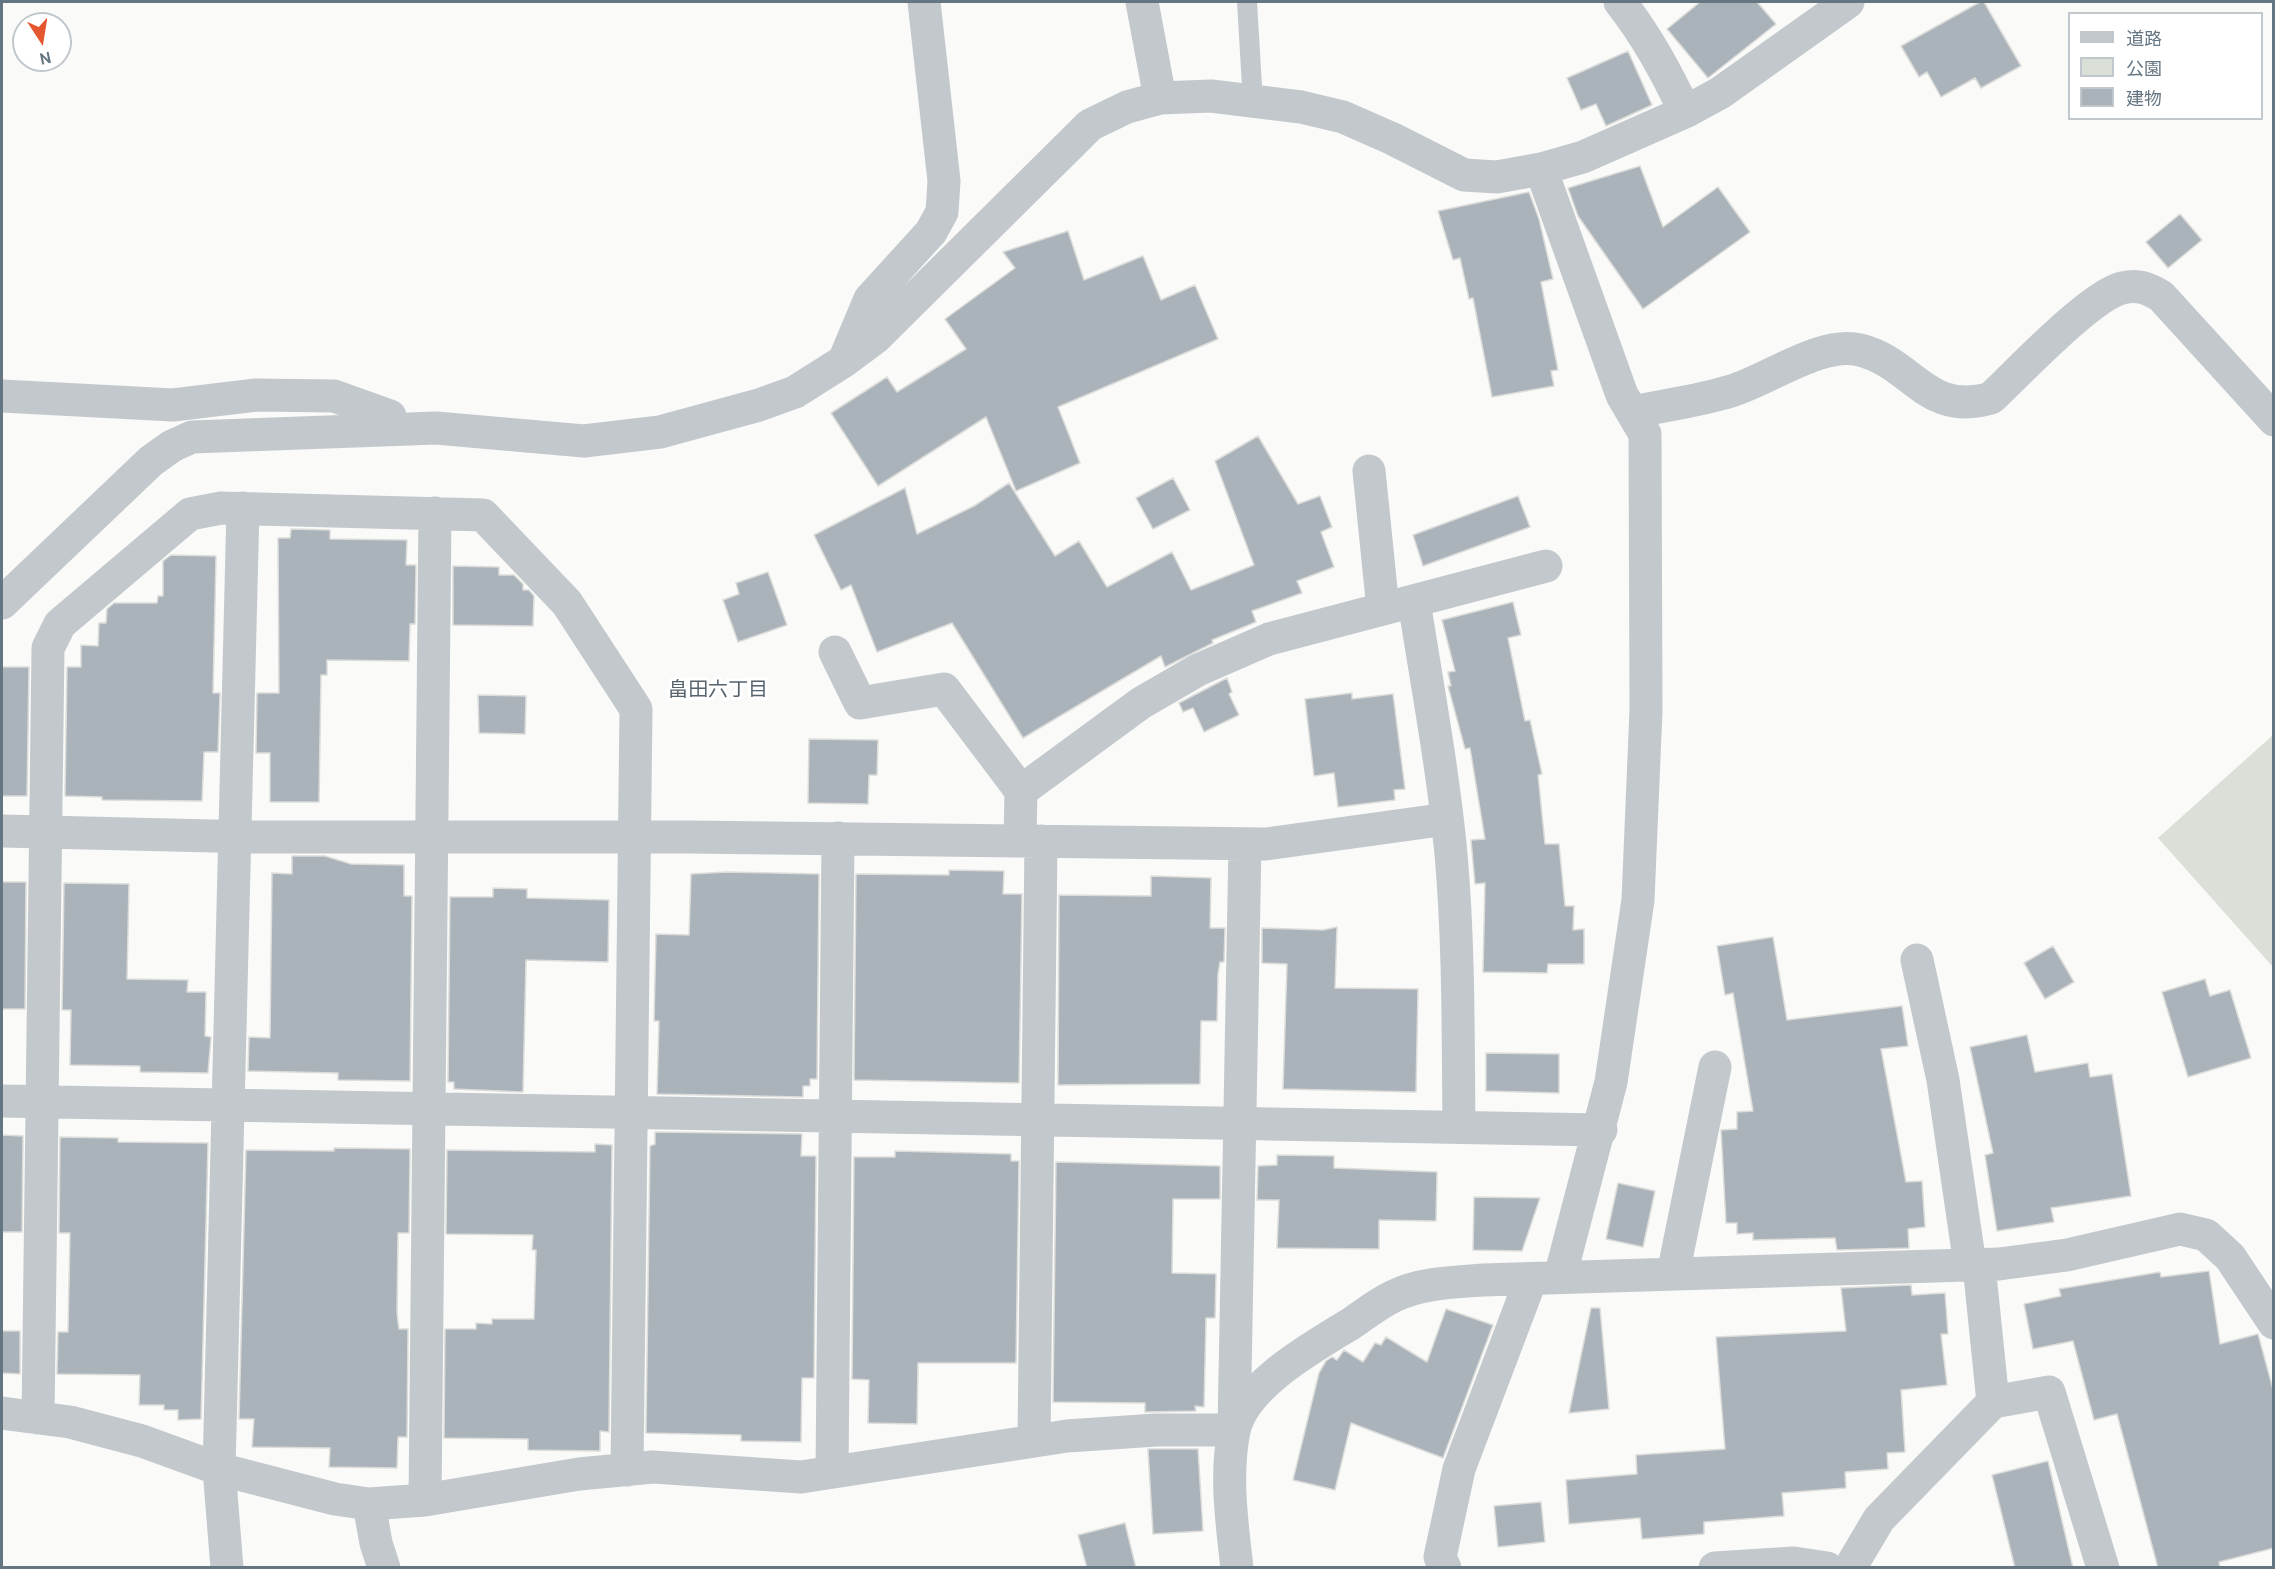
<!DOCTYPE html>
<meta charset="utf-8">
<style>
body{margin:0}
#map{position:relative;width:2275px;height:1569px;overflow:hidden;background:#fafaf8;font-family:Cabin,"Noto Sans JP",sans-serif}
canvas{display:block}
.frame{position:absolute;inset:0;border:3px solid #657683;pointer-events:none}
.legend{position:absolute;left:2068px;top:12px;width:195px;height:108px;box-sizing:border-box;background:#fff;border:2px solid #c1c8cd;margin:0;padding:8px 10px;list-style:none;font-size:18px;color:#657683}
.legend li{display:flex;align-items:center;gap:12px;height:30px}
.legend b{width:30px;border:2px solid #c1c8cd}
.north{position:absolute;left:12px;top:12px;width:60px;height:60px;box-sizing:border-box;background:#fff;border:2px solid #c1c8cd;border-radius:50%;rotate:168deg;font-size:16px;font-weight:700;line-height:24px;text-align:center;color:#657683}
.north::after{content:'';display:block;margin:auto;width:21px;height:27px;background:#e4572e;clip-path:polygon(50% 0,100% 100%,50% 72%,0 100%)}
</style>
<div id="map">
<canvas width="2275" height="1569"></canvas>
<div class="frame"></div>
<ul class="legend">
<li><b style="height:8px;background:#c3c8cc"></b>道路</li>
<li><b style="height:16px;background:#dadfd7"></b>公園</li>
<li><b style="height:16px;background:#aab3b9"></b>建物</li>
</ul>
<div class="north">N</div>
</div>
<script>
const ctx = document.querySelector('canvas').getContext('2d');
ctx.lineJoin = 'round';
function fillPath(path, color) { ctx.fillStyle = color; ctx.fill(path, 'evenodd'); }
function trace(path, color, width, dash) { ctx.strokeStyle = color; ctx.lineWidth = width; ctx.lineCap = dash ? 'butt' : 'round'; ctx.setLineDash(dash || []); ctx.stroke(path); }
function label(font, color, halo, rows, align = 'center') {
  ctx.font = font + ' Cabin,"Noto Sans JP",sans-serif'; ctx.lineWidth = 6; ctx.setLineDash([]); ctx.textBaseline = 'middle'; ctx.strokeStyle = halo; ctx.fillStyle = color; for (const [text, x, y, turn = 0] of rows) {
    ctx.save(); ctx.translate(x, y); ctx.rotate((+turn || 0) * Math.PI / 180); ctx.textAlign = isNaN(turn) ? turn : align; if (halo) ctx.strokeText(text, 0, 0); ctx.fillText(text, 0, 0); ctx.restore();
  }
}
fillPath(new Path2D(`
 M 2273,735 L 2273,967 L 2158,838 Z`), '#dadfd7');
const building = new Path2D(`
 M 1700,2 L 1757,2 L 1776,24 L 1708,78 L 1667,29 Z
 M 1980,2 L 1984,2 L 2021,66 L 1981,88 L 1975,78 L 1941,97 L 1927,72 L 1919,77 L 1901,46 Z
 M 1628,51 L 1652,105 L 1606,126 L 1596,104 L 1581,110 L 1567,78 Z
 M 1640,166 L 1663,227 L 1718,187 L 1750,232 L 1643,309 L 1578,216 L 1568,188 Z
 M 1529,192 L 1539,219 L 1553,279 L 1541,282 L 1558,370 L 1551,371 L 1554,386 L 1492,397 L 1473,298 L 1469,299 L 1460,258 L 1453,260 L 1438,211 Z
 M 2180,214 L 2202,240 L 2168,268 L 2146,242 Z
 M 1068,231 L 1084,280 L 1143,256 L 1161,300 L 1195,285 L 1218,339 L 1058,407 L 1080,463 L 1016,491 L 986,417 L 878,486 L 831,413 L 887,377 L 897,392 L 966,349 L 945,319 L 1015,268 L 1003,252 Z
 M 1258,436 L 1298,504 L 1320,496 L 1332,527 L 1321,532 L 1334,567 L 1297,581 L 1302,593 L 1252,611 L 1256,622 L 1212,640 L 1213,643 L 1165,667 L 1161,656 L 1023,738 L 952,623 L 877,652 L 851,585 L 841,590 L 814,535 L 905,488 L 917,534 L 974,506 L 1009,483 L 1055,556 L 1079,541 L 1107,587 L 1172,552 L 1191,590 L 1254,565 L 1215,461 Z
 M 1173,478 L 1190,510 L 1153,529 L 1136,498 Z
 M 1518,496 L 1530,527 L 1423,566 L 1413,535 Z
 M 291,529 L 330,530 L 330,539 L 407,540 L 406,565 L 416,565 L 415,624 L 410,624 L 409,661 L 327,660 L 327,675 L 321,675 L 319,802 L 270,802 L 270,753 L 256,753 L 257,693 L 279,693 L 278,538 L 290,538 Z
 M 171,555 L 216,556 L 213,693 L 220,693 L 218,752 L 204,752 L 202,801 L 102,800 L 102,797 L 65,796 L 67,667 L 81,667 L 81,645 L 98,646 L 99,623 L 106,623 L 107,609 L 114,603 L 157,603 L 158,596 L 163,596 L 163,561 Z
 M 453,566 L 499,567 L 499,575 L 514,575 L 523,584 L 523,590 L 529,590 L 534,596 L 533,626 L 453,625 Z
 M 768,572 L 787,625 L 738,642 L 723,600 L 739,594 L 736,583 Z
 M 1513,602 L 1521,635 L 1508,638 L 1525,721 L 1530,720 L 1542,774 L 1538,775 L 1545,844 L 1559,844 L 1565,906 L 1574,906 L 1573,930 L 1584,929 L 1584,964 L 1548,964 L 1547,973 L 1483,972 L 1485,883 L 1475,884 L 1471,840 L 1485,839 L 1470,748 L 1465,749 L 1448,686 L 1451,686 L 1448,672 L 1455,671 L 1442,620 Z
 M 2,667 L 29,667 L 27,796 L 2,796 Z
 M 1227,678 L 1232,692 L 1229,694 L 1239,715 L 1204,732 L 1193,708 L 1183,712 L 1179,703 Z
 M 1352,693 L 1352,699 L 1393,694 L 1405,789 L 1394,790 L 1395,800 L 1338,807 L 1334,773 L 1314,776 L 1305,699 Z
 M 478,695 L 526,696 L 525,734 L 479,733 Z
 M 809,739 L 878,740 L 877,775 L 869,775 L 868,804 L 808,803 Z
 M 292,856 L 325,856 L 351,864 L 404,865 L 404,896 L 412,896 L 410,1081 L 338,1080 L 338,1073 L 248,1071 L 249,1037 L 270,1038 L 272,873 L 292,874 Z
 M 949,870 L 1004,871 L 1003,894 L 1022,894 L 1019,1083 L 854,1080 L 856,874 L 949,875 Z
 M 727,872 L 819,874 L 817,1079 L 810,1079 L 810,1086 L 803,1086 L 803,1097 L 657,1094 L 659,1021 L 654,1021 L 656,934 L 689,935 L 691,874 Z
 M 1151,876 L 1211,878 L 1210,928 L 1225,928 L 1224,962 L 1220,962 L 1218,974 L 1217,1021 L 1201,1021 L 1200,1084 L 1058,1085 L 1059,895 L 1151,896 Z
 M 2,882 L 26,882 L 25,1009 L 2,1009 Z
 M 64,883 L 129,884 L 127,979 L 188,980 L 187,992 L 206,992 L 205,1036 L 211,1037 L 208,1073 L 140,1072 L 140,1066 L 70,1065 L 71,1010 L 62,1010 Z
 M 493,888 L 527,889 L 527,898 L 609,900 L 608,962 L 526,960 L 523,1092 L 454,1089 L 454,1082 L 448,1082 L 450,897 L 493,897 Z
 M 1337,927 L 1335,988 L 1418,989 L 1416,1092 L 1283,1089 L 1287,964 L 1262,963 L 1262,928 L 1323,930 Z
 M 1773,937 L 1787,1020 L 1902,1006 L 1908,1046 L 1881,1049 L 1906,1182 L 1922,1181 L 1925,1227 L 1908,1229 L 1909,1248 L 1837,1250 L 1835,1238 L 1753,1240 L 1753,1233 L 1737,1234 L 1737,1223 L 1726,1223 L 1721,1130 L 1737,1129 L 1737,1112 L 1753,1111 L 1733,993 L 1725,995 L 1717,946 Z
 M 2053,946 L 2074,982 L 2045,999 L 2024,963 Z
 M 2205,979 L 2210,996 L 2230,990 L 2251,1058 L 2188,1077 L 2162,992 Z
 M 2027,1035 L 2035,1072 L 2088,1063 L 2090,1077 L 2112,1074 L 2131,1196 L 2051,1208 L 2054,1222 L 1997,1231 L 1985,1155 L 1993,1153 L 1970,1047 Z
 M 1486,1053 L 1559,1054 L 1559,1093 L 1486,1091 Z
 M 655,1132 L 802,1134 L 801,1156 L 816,1156 L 814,1378 L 802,1378 L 801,1442 L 741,1441 L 741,1435 L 646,1433 L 650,1146 L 655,1144 Z
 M 2,1135 L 23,1136 L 22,1232 L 2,1232 Z
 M 60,1137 L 118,1138 L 118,1142 L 208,1143 L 201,1419 L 178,1420 L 178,1410 L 164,1410 L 164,1405 L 139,1405 L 140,1375 L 57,1374 L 58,1332 L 68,1332 L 70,1233 L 59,1233 Z
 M 595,1144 L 612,1145 L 609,1432 L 600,1431 L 600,1451 L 528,1450 L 528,1439 L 444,1438 L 445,1329 L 476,1329 L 476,1323 L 492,1324 L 492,1319 L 534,1319 L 536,1250 L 532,1250 L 533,1235 L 446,1234 L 447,1150 L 595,1152 Z
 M 334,1148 L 410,1149 L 409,1233 L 398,1233 L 397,1313 L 399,1329 L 408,1329 L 407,1437 L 398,1437 L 397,1468 L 329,1467 L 330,1448 L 252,1447 L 254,1419 L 239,1419 L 246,1150 L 334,1151 Z
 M 895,1151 L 1011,1154 L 1011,1161 L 1019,1161 L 1016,1363 L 918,1363 L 917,1424 L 868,1423 L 869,1380 L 852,1379 L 854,1157 L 895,1157 Z
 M 1277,1155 L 1334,1156 L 1334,1168 L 1437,1172 L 1436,1221 L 1379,1220 L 1379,1249 L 1277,1248 L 1279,1200 L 1257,1200 L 1258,1166 L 1277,1165 Z
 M 1056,1162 L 1220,1166 L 1220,1199 L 1173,1199 L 1172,1273 L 1216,1274 L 1215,1318 L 1206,1318 L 1204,1407 L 1195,1406 L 1196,1411 L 1145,1412 L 1145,1403 L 1053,1402 Z
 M 1618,1183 L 1655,1191 L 1643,1247 L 1606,1239 Z
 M 1474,1197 L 1540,1198 L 1522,1251 L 1473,1250 Z
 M 2209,1271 L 2220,1344 L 2258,1334 L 2274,1393 L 2274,1548 L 2219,1562 L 2220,1568 L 2158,1568 L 2117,1414 L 2094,1420 L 2073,1341 L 2033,1349 L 2024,1304 L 2061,1296 L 2059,1289 L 2160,1272 L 2161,1277 Z
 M 1911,1285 L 1912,1295 L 1945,1293 L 1948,1334 L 1941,1334 L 1947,1385 L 1901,1390 L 1905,1452 L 1887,1453 L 1888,1469 L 1845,1472 L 1846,1488 L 1782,1493 L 1784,1516 L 1704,1522 L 1704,1534 L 1642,1539 L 1640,1518 L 1569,1524 L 1566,1480 L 1637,1474 L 1636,1455 L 1725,1449 L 1716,1337 L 1846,1331 L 1841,1288 Z
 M 1591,1308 L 1600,1308 L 1609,1409 L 1569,1413 Z
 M 1446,1309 L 1493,1325 L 1443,1458 L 1351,1423 L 1335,1490 L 1293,1480 L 1319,1373 L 1326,1361 L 1332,1357 L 1337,1360 L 1344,1350 L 1363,1362 L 1375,1343 L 1381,1345 L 1386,1337 L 1427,1362 Z
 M 2,1331 L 20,1331 L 20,1374 L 2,1373 Z
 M 1148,1449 L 1198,1449 L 1203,1531 L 1153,1534 Z
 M 2048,1461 L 2073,1568 L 2015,1568 L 1992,1475 Z
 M 1541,1502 L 1545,1542 L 1498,1547 L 1494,1506 Z
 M 1125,1523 L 1136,1568 L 1087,1568 L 1078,1535 Z`);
fillPath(building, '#aab3b9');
trace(building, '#dcdcda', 1.5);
trace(new Path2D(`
 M 1247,2 L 1253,103`), '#c3c8cc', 20);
trace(new Path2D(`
 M 1142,2 L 1160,98
 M 1620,2 C 1647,36 1667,73 1685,112
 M 1541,169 L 1622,395 L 1645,434 L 1646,710 L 1638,900 L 1611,1082 L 1560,1277
 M 844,361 L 870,299 L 931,232 L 942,212 L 944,181 L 924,2
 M 2,396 L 173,405 L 256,395 L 334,396 L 390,416
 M 1633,412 C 1665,405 1699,401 1731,391 C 1768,380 1822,340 1860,350 C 1913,363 1926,417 1991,398 C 2018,373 2090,296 2122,288 C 2138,284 2147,288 2161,296 L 2274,420
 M 1369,471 L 1383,609
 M 1414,601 C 1427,685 1443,769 1451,854 C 1459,945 1458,1036 1459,1127
 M 2,603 L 151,461 L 172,446 L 192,437 L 436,428 L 584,441 L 660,432 L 759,405 L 795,392 L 844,361 L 875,338 L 1090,125 L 1127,107 L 1160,98 L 1211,96 L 1301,107 L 1343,117 L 1393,139 L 1464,175 L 1497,177 L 1541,169 L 1583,157 L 1685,112 L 1720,93 L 1848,2
 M 835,652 L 860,703 L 944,689 L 1021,791 L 1020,840
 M 1021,791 L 1141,703 L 1198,670 L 1269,639 L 1546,566
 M 2,831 L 255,837 L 689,837 L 1266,844 L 1447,819
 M 1917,960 L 1943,1080 L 1970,1265
 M 2,1101 L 1601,1130
 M 1673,1274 L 1715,1067
 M 1993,1402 L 2049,1392 L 2103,1568
 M 2,1413 L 70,1422 L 142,1441 L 219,1469 L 335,1499 L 369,1504 L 425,1500 L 579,1474 L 653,1467 L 801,1477 L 1067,1436 L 1156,1430 L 1234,1430 L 1245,844
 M 38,1418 L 48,648 L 60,624 L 190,514 L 221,508 L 483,515 L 567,603 L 636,709 L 627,1470
 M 1034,1440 L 1041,841
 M 832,1472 L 838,838
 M 425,1500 L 435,513
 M 369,1504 L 376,1543 L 384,1568
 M 227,1568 L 219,1469 L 243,508
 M 1237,1568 C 1232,1524 1225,1475 1234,1431 C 1243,1385 1315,1346 1352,1323 C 1365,1314 1379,1303 1394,1296 C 1420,1283 1455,1282 1483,1280 L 1999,1264 L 2067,1255 L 2180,1229 L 2206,1235 L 2230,1257 L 2274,1323
 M 1445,1568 L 1440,1557 L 1459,1469 L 1531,1279
 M 1715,1568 L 1794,1563 L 1827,1568
 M 1850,1568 L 1879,1519 L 1993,1402 L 1979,1265`), '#c3c8cc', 33);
label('20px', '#57646e', '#fff', [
 ["畠田六丁目",718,690]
]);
</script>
